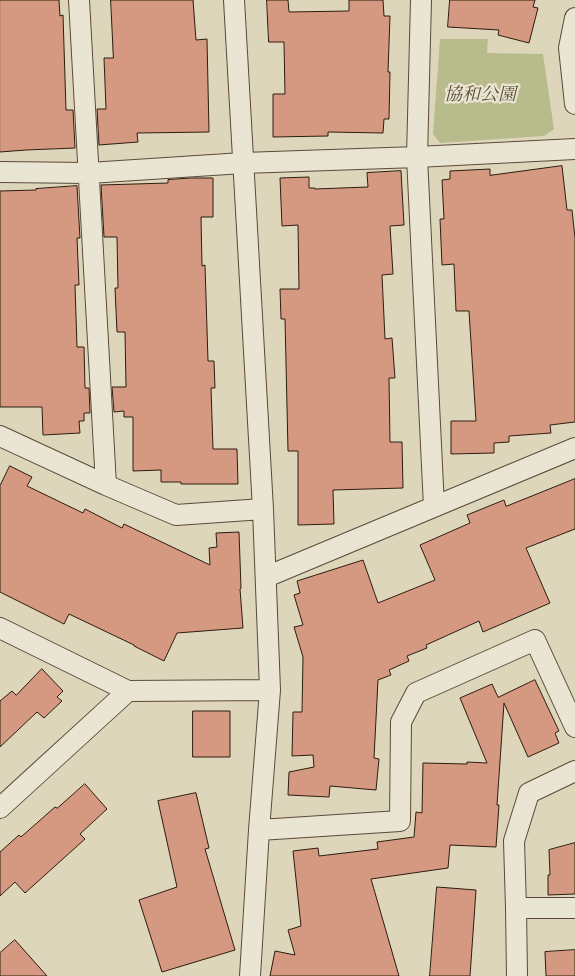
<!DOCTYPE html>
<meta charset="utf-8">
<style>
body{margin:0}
canvas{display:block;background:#ded6bb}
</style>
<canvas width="575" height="976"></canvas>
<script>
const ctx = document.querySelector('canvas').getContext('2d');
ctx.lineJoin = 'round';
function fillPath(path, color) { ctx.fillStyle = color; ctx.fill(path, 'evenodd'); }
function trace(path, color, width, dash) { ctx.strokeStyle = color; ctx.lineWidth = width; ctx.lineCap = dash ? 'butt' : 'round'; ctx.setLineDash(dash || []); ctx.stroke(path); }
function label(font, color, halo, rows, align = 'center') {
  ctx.font = font + ' "Libre Bodoni","Noto Serif JP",serif'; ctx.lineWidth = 4.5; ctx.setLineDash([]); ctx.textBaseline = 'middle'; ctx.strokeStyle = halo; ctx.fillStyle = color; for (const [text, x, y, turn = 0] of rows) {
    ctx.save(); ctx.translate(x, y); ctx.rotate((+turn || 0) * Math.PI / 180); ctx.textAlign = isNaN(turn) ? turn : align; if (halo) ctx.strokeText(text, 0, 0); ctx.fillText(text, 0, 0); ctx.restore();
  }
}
fillPath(new Path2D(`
 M 440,39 L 488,39 L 487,53 L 543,54 L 554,129 L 544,136 L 440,143 L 433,134 Z`), '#b8bc8c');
const building = new Path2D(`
 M 0,0 L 59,0 L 60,16 L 63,15 L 66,110 L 73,110 L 75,148 L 26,150 L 0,152 Z
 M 111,0 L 193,0 L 196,40 L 207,39 L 209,132 L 137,133 L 138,142 L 99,145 L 97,109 L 106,109 L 104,58 L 113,58 Z
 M 267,0 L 288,0 L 289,12 L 349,11 L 349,0 L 383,0 L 384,16 L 390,16 L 388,72 L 390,72 L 389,119 L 384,119 L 383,133 L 328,132 L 328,136 L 273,137 L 273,94 L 285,94 L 284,42 L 269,42 Z
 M 450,0 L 535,0 L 533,7 L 538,8 L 529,43 L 498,35 L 499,30 L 448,27 Z
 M 562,166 L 567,210 L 572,210 L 575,238 L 575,422 L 550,425 L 551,433 L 509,436 L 509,442 L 494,443 L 494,453 L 451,454 L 451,421 L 476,421 L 469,311 L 456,311 L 454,264 L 442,265 L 440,219 L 444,219 L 442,180 L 450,179 L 450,171 L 490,169 L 490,175 Z
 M 401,171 L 404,225 L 390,226 L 393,274 L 382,275 L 385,339 L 392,338 L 395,378 L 389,378 L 390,442 L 402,442 L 403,488 L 333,490 L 334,524 L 298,525 L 298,451 L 288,451 L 285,319 L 281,319 L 280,289 L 299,289 L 298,225 L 282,226 L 280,178 L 309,177 L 309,188 L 315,188 L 315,189 L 368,187 L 367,173 Z
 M 191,178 L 213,178 L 213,217 L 201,217 L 202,266 L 205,265 L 208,361 L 214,361 L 215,388 L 211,388 L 213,449 L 237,449 L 238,484 L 181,484 L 181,482 L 161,482 L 161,470 L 133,471 L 133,417 L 124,417 L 124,411 L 114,412 L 112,387 L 126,387 L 125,332 L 117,332 L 115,288 L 118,288 L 117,237 L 104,237 L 101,185 L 168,183 L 168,180 Z
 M 77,186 L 80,238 L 77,238 L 79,285 L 75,285 L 77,347 L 84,347 L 85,388 L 89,388 L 90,413 L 84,413 L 84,421 L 79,421 L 80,433 L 43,435 L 42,407 L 0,407 L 0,191 L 36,190 L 36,189 Z
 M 10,466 L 32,477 L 27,486 L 83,513 L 85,509 L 122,528 L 124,524 L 210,565 L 209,548 L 217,547 L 216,533 L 239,532 L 241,588 L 240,589 L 243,628 L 177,633 L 164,661 L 134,646 L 134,645 L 69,614 L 64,624 L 0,592 L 0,486 Z
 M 575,479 L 575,529 L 526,548 L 550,603 L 483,632 L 479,621 L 426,645 L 427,648 L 407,656 L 409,661 L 389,670 L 391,675 L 378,680 L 374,758 L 379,759 L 376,790 L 330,786 L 329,797 L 288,795 L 289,772 L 314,767 L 313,755 L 292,756 L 293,712 L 302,712 L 303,657 L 294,627 L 303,625 L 294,595 L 300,593 L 297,581 L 363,560 L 378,603 L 435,580 L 420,545 L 470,523 L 467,515 L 504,500 L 506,506 Z
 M 42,669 L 63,691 L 57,697 L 62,701 L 44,718 L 37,712 L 0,747 L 0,701 L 12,691 L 16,695 Z
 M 535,680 L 559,731 L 555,733 L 559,743 L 528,757 L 504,703 L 497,805 L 499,805 L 496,847 L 450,845 L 448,868 L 371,879 L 399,976 L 270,976 L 275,951 L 295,955 L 288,930 L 301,926 L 293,851 L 318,848 L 319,856 L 378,849 L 377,842 L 414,837 L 416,812 L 422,813 L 423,763 L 467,764 L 467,762 L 487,763 L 460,698 L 492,684 L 498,697 Z
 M 193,711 L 230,711 L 230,757 L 193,757 Z
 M 85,784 L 107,809 L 80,834 L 85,839 L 25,893 L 15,882 L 0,896 L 0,852 L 19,835 L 21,837 L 55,807 L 57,808 Z
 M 196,793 L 209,848 L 205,849 L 235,950 L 162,972 L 139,900 L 177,887 L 158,801 Z
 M 575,843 L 575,894 L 548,895 L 548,875 L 550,875 L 549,850 Z
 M 437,887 L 476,890 L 470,976 L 430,976 Z
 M 15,940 L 47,976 L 0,976 L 0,953 Z
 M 575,950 L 575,976 L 546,976 L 545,952 Z`);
fillPath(building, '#d59881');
trace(building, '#2e1c0f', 1);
const minor = new Path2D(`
 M 79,0 L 106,485
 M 234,0 L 263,509 L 270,690 L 259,830 L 250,976
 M 421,0 L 417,157 L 434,507
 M 575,18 L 569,48 L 575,104
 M 0,172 L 89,173 L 243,163 L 417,157 L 575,149
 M 0,436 L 106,485 L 176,515 L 263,509
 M 266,577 L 575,448
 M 0,628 L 128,691 L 270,690
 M 0,808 L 128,691
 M 259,830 L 400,821 L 401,722 L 416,693 L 535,640 L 575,727
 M 516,908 L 514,841 L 529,793 L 575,771
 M 517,976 L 516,908 L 575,908`);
trace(minor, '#5a4a3a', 22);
trace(minor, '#eae4d3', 20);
label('italic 18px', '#574c34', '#eae4d3', [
 ["協和公園",480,96]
]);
</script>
